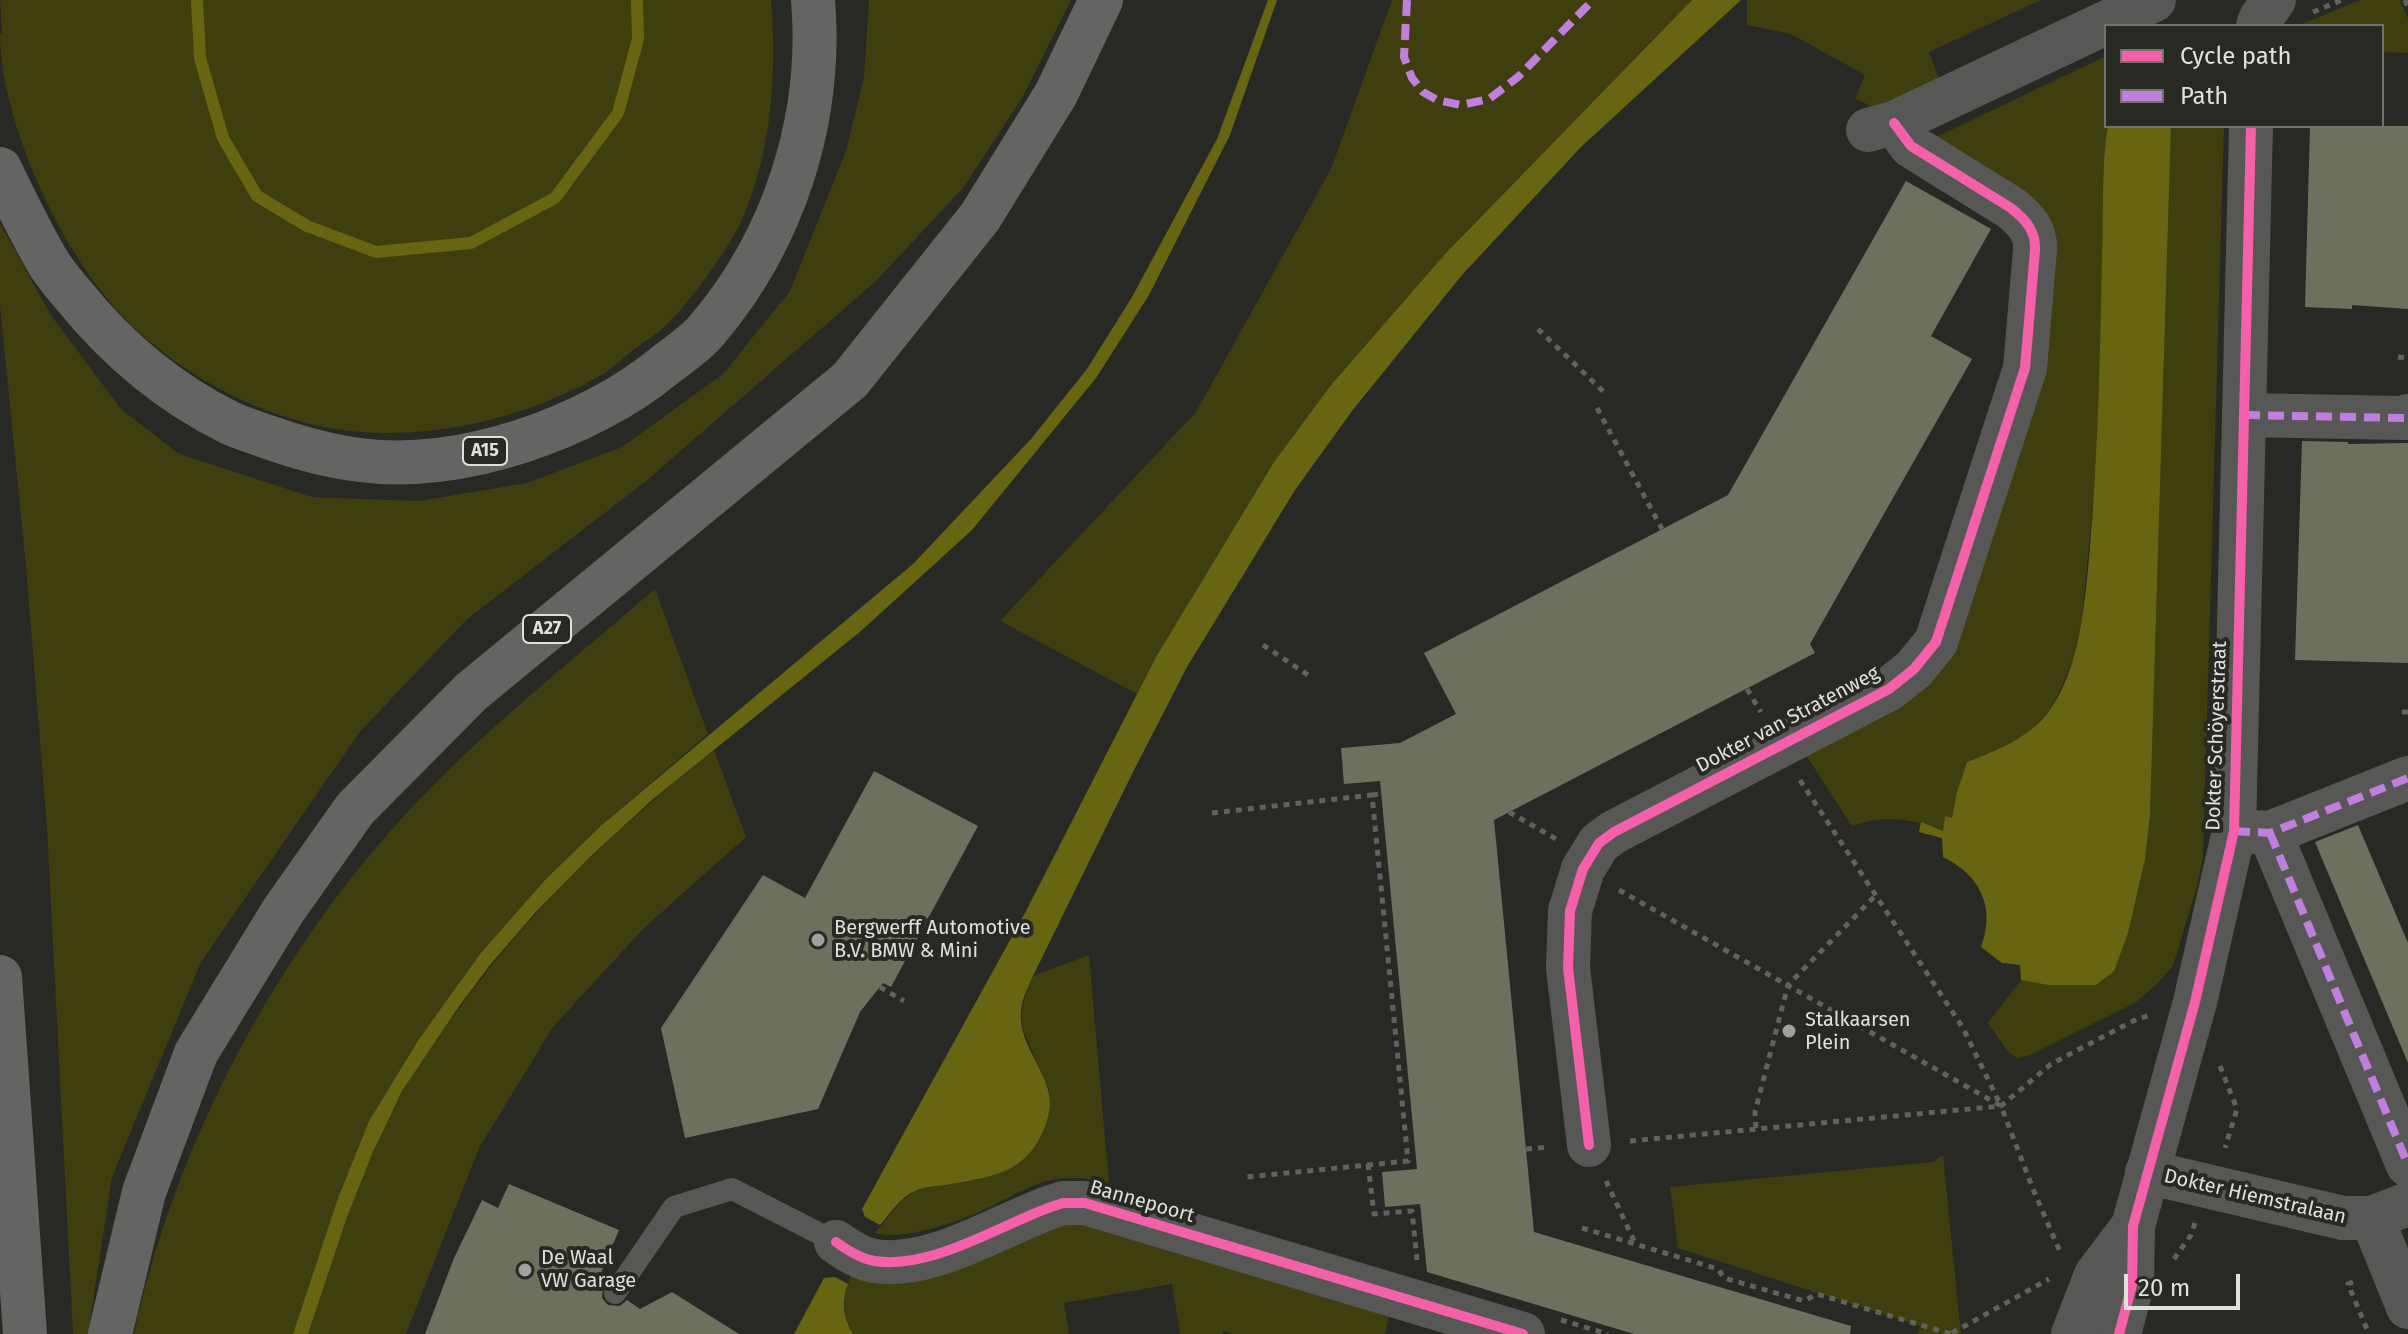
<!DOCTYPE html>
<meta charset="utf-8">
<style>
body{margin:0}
#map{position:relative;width:2408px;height:1334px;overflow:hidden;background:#282825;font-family:"Fira Sans",sans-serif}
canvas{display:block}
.legend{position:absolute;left:2104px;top:24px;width:280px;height:104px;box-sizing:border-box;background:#292924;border:2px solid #72726e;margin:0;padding:10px 14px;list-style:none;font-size:24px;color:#e0e0dd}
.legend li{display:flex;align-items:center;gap:16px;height:40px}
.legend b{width:40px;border:2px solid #72726e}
.scale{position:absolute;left:2124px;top:1274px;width:116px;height:36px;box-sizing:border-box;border:4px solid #e0e0dd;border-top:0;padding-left:10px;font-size:24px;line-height:28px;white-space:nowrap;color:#e0e0dd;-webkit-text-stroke:6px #292924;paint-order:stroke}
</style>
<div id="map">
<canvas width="2408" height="1334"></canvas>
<ul class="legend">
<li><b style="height:10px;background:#f560ab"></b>Cycle path</li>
<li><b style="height:10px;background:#c07fdc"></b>Path</li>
</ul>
<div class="scale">20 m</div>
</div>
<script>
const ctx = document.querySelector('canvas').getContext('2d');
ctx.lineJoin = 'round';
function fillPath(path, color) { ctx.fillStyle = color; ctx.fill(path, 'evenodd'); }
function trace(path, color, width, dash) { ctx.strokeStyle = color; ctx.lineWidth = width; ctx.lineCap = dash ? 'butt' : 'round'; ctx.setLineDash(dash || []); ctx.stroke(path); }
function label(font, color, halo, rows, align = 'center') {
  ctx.font = font + ' "Fira Sans",sans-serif'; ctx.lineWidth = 8; ctx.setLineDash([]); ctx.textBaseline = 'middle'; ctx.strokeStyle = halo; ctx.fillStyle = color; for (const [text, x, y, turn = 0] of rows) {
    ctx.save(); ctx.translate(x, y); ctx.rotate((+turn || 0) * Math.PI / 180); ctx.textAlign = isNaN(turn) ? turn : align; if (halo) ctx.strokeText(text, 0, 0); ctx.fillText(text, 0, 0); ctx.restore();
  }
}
fillPath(new Path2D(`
 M 0,0 L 771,0 C 777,71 772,146 745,213 C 734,243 688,305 664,327 C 655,336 643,342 633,350 C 622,359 611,370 598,377 C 527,417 440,438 359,432 C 279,425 199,386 141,334 C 103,300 74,256 51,211 C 26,161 0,91 0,34 L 2,33 Z
 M 869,0 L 1071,0 L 1022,98 L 963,188 L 876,281 L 646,481 L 466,620 L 359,733 L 201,962 L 112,1177 L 88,1334 L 73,1334 L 47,828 L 26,567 L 0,306 L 0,223 L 50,314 L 121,409 L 179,454 L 312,497 L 419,501 L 527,483 L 622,447 L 723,374 L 790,291 L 846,151 L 864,78 Z
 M 1392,0 L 1692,0 L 1445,254 L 1331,385 L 1274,462 L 1156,657 L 1137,694 L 1000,621 L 1196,412 L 1331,169 Z
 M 1747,0 L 2041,0 L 1929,52 L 1940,82 L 1894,103 L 1872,107 L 1855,98 L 1865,75 L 1791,34 L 1747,25 Z
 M 2360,0 L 2400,0 L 2408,19 L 2408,53 L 2382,52 L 2382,26 L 2297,26 Z
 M 2106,56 L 2108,126 L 2096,470 L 2082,618 L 2073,659 L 2059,693 L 2049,711 L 2029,732 L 2018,739 L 1999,750 L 1967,762 L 1957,792 L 1952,819 L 1945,816 L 1943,832 C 1913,818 1884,814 1852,826 L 1804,752 L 1900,696 L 2046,229 L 1930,140 Z
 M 2171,126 L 2224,126 L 2203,858 L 2196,890 L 2173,966 L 2156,985 L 2135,1003 L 2030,1055 L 2017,1058 L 2008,1052 L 1988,1023 L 2021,980 L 2048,985 L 2145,859 L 2150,816 Z
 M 655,589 L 708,734 L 603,824 L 480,954 L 419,1039 L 369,1121 L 338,1198 L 293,1334 L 134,1334 C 175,1146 273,959 403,817 C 479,734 569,663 655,589 Z
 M 714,750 L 746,837 L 643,929 L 553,1027 L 479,1148 L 406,1334 L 308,1334 C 336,1253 359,1167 402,1092 C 413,1073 427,1055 439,1037 C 516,922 607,836 714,750 Z
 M 1089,955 L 1109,1183 C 1088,1178 1068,1176 1047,1181 C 1027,1186 1008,1198 990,1207 C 961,1221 906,1241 875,1233 L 902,1200 L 915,1191 L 1019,1163 L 1033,1148 L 1048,1119 L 1049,1090 L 1023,1030 C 1019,1010 1025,994 1033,976 Z
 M 1943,1155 L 1961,1334 L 1918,1334 L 1920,1326 L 1678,1248 L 1670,1187 L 1933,1162 Z
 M 1070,1220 L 1389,1315 L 1385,1334 L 1233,1334 L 1223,1331 L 1222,1334 L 1180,1334 L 1172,1284 L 1064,1303 L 1069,1334 L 853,1334 C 841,1312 842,1294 853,1272 Z`), '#3f3e0e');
fillPath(new Path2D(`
 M 1268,0 L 1277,0 L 1230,135 L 1149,295 L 1096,378 L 972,530 L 861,631 L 652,800 L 591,856 L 534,914 L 490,965 L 460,1005 L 402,1091 L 372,1154 L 347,1217 L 308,1334 L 293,1334 L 338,1198 L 369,1121 L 419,1039 L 480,954 L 547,878 L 603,824 L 913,564 L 1031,439 L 1087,369 L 1132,297 L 1217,139 Z
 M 1692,0 L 1741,0 L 1581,147 L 1462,275 L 1352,411 L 1295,490 L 1187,667 L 1133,772 L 1033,976 C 1028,987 1022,999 1021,1011 C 1017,1051 1062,1080 1047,1121 C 1028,1175 994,1176 945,1185 C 935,1186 924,1187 915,1191 C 900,1197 891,1213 880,1225 L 865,1217 L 862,1209 L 1026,911 L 1156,657 L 1274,462 L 1331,385 L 1445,254 Z
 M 2108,126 L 2171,126 L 2150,816 L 2145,859 L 2128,933 L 2114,971 L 2096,985 L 2048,985 L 2021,980 L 2020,965 L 2002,963 L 1981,947 C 1996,907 1980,875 1943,857 L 1942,838 L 1919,832 L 1921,822 L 1943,831 L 1945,816 L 1952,818 L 1957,792 L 1967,762 C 1998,750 2029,738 2049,711 C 2081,667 2085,599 2090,547 C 2098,451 2100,356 2102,260 C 2104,218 2101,167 2108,126 Z
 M 835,1277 L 848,1284 C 841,1302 843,1317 853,1334 L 794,1334 L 824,1278 Z`), '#676512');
trace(new Path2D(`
 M 197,0 L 200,58 L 223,138 L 257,196 L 307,226 L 376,252 L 471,243 L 555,198 L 618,113 L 638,39 L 637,0`), '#676512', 12);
fillPath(new Path2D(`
 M 2310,126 L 2408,126 L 2408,309 L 2352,305 L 2352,309 L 2305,307 Z
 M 1906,181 L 1991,229 L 1931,336 L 1972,359 L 1810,644 L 1815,653 L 1494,820 L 1534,1232 L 1851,1326 L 1850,1334 L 1634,1334 L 1427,1272 L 1420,1204 L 1385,1207 L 1382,1172 L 1417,1169 L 1380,781 L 1344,784 L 1341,748 L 1400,743 L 1456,714 L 1424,653 L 1728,495 Z
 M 2302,441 L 2348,442 L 2348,444 L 2408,443 L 2408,663 L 2295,660 Z
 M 874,771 L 978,826 L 891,987 L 883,983 L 860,1012 L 818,1109 L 685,1138 L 661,1028 L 763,875 L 805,898 Z
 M 2358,825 L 2408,943 L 2408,1063 L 2315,842 Z
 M 509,1184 L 619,1230 L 597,1282 L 603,1286 L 602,1298 L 608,1305 L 620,1306 L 627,1300 L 640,1309 L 672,1292 L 739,1334 L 425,1334 L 454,1258 L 482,1200 L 498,1208 Z`), '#6f6f5e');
trace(new Path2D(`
 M 2405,0 L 2408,8
 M 2313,12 L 2342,0
 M 1538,329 L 1606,394
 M 2398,357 L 2408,358
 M 1597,408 L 1662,529
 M 1263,645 L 1308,675
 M 1747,689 L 1761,712
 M 2402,712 L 2408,712
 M 1800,780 L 1963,1028 L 2000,1104
 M 1372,795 L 1381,794
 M 1509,812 L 1556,839
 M 1212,813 L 1372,795 L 1408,1161 L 1247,1177
 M 1619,890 L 2001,1106 L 2033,1189 L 2061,1254
 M 880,987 L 904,1001
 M 2220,1066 L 2237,1109 L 2225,1148
 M 1756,1128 L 1755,1112 L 1788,985 L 1876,895
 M 1630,1141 L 2001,1106 L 2051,1064 L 2137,1019 L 2148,1016
 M 1526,1149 L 1548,1147
 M 1368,1164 L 1374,1214 L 1412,1211 L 1417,1260
 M 1606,1181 L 1636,1245
 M 1582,1228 L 1718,1269 L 1724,1278 L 1804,1301 L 1817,1294 L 1951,1334
 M 2174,1259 L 2191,1235 L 2195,1223
 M 2353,1282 L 2348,1284 L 2369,1334
 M 1561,1320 L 1608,1334
 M 1952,1333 L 2049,1279`), '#616160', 5, [6, 6]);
trace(new Path2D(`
 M 615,1293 L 674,1207 L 732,1189 L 836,1242`), '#575755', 22);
trace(new Path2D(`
 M 2258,26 L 2261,18 L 2274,0
 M 1868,130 L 1894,123 L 2154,0
 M 2244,415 L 2404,418 L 2408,416
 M 2240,831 L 2270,833 L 2408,778
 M 2270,833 L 2408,1165
 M 1589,1145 L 1568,968 L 1570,911 L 1583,869 L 1599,843 L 1614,832 L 1889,689 L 1914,669 L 1936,642 L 2025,368 L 2035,250 C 2036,231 2026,220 2011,208 L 1911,146 L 1894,123
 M 2147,1172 L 2343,1218 L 2372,1218 L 2408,1204
 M 2372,1218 L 2408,1307
 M 836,1242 C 847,1250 861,1259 875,1261 C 931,1270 1000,1225 1051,1207 L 1063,1203 L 1085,1203 L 1523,1334
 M 2073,1334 L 2096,1275 L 2133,1226
 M 2119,1334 L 2132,1285 L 2133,1226 L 2195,1002 L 2234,831 L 2251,126`), '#575755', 44);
trace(new Path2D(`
 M 0,169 C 16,202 32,236 51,267 C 58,277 66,287 74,296 C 117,349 169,393 230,423 C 241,428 254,432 265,436 C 296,447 327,456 360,460 C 458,474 589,428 664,366 C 678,355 695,344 706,331 C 784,240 823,119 813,0
 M 0,977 L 25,1334
 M 110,1334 L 144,1192 L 196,1053 L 283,911 L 355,809 L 471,692 L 850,380 L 980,217 L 1056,94 L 1101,0`), '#646563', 44);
trace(new Path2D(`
 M 1407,0 L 1404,57 L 1412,78 L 1423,92 L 1437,100 L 1461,105 L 1489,99 L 1518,77 L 1593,0
 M 2244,415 L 2404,418 L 2408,416
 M 2234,831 L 2270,833 L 2408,778
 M 2270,833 L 2408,1165`), '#c07fdc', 8, [16, 8]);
trace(new Path2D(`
 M 1589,1145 L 1568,968 L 1570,911 L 1583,869 L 1599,843 L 1614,832 L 1889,689 L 1914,669 L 1936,642 L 2025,368 L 2035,250 C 2036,231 2026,220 2011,208 L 1911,146 L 1894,123
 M 836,1242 C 847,1250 861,1259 875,1261 C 931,1270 1000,1225 1051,1207 L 1063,1203 L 1085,1203 L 1523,1334
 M 2119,1334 L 2132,1285 L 2133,1226 L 2195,1002 L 2234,831 L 2251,126`), '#f560ab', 10);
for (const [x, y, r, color] of [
 [818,940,8,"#a0a09d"],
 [1789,1031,8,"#a0a09d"],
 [525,1270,8,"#a0a09d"]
]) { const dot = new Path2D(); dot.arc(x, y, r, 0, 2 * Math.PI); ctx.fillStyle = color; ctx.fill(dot); trace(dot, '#292924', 3); }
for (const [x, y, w] of [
 [485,451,44],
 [547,629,48]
]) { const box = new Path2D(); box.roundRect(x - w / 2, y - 14, w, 28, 6); ctx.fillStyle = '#292924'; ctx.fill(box); trace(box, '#e0e0dd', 2); }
label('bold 18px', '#e0e0dd', null, [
 ["A15",485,451],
 ["A27",547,629]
]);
label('20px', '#e0e0dd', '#292924', [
 ["Dokter van Stratenweg",1788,720,-28],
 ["Dokter Schöyerstraat",2217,736,-88],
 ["Dokter Hiemstralaan",2255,1197,13],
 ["Bannepoort",1142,1202,16]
]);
label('20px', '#e0e0dd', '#292924', [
 ["Bergwerff Automotive",834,928],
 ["B.V. BMW & Mini",834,951],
 ["Stalkaarsen",1805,1020],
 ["Plein",1805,1043],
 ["De Waal",541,1258],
 ["VW Garage",541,1281]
], 'left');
</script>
